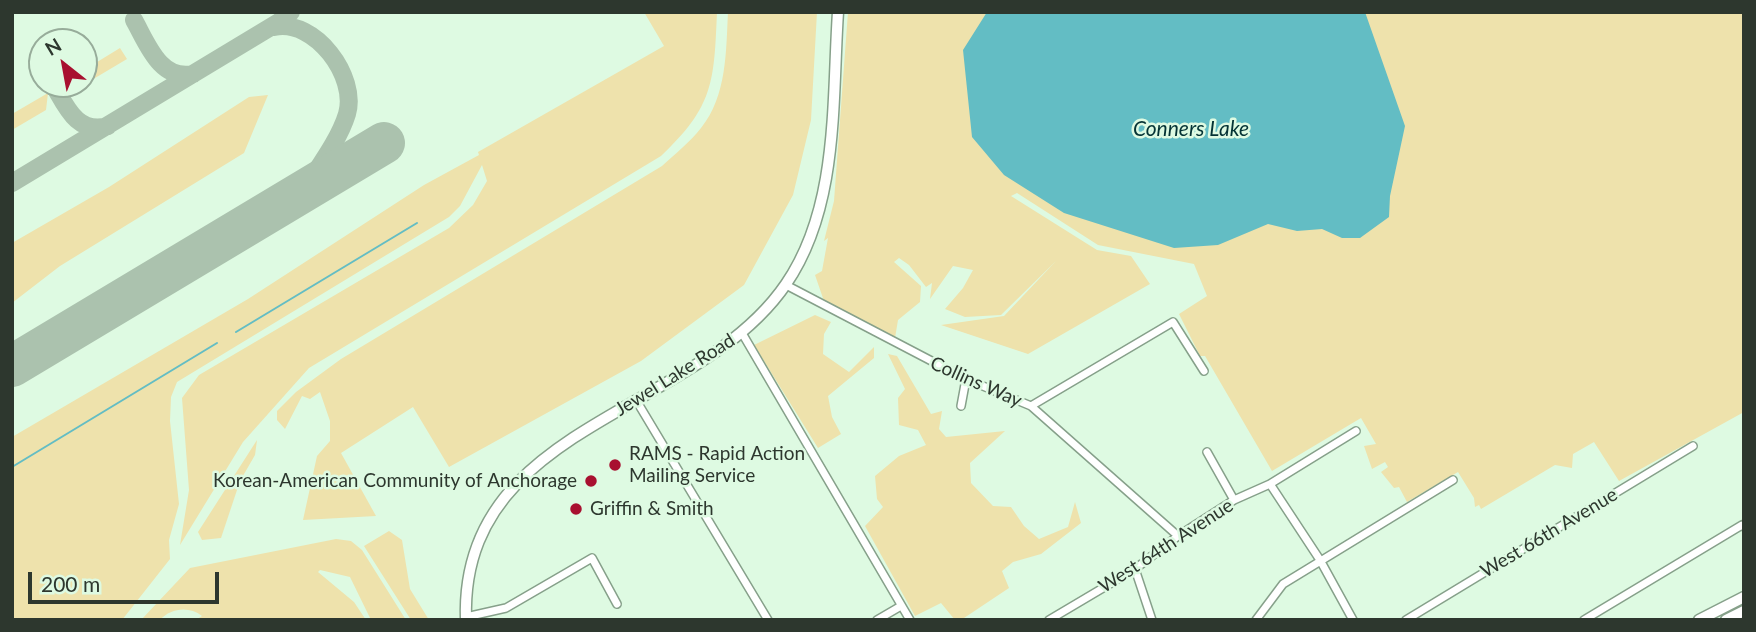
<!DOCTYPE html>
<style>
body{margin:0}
#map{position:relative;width:1756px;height:632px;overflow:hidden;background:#defae2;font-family:Lato,sans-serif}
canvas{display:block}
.frame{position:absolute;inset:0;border:14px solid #2d372e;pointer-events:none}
.north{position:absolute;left:28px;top:28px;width:70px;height:70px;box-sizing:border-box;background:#defae2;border:2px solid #97ac9a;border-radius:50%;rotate:329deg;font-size:19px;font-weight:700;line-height:28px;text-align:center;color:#2d372e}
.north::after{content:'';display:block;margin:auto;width:24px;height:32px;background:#a81030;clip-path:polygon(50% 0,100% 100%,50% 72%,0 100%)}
.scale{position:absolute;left:28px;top:572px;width:191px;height:32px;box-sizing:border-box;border:4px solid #2d372e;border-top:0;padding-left:9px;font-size:21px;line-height:24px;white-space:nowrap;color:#2d372e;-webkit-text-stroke:5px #defae2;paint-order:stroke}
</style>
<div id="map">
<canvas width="1756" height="632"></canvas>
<div class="frame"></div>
<div class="north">N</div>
<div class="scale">200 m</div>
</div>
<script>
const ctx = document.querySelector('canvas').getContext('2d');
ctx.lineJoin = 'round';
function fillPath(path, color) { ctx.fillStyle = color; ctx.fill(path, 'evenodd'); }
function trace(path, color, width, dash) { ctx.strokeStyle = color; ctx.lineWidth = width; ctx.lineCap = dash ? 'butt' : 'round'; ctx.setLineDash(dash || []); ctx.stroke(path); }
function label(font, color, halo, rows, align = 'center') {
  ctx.font = font + ' Lato,sans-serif'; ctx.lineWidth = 5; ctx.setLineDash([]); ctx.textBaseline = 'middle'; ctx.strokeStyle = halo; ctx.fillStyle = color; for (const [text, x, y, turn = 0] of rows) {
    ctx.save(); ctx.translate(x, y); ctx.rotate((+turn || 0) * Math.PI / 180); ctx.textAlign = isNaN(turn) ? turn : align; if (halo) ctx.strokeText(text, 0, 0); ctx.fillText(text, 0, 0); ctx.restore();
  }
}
fillPath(new Path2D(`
 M 644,12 L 717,12 C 714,82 714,106 661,156 L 309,368 L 243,442 L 180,545 L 189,490 L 182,398 L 199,375 L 449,228 L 473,205 L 487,181 L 482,165 L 460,206 L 449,217 L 177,382 L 171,397 L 170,421 L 179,504 L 169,540 L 170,559 L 122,620 L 12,620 L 12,437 L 248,299 L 424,185 L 479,155 L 478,152 L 664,46 Z
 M 728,12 L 817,12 L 811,120 L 793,195 L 744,285 L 641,361 L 449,467 L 413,407 L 341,453 L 376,516 L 303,520 L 317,456 L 330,441 L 330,421 L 320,392 L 310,399 L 302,396 L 285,429 L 277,420 L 277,411 L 296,392 L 341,359 L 662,166 C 675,154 690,142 701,128 C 727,96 726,51 728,12 Z
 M 848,12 L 1744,12 L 1744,412 L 1619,481 L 1594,442 L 1573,454 L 1572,468 L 1555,465 L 1481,509 L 1479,505 L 1475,507 L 1474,498 L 1458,472 L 1407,502 L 1399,487 L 1394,488 L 1381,472 L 1388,467 L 1385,462 L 1372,469 L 1364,446 L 1376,444 L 1361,418 L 1272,471 L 1205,356 L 1200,356 L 1179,314 L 1207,296 L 1194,264 L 1098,245 L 1017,193 L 1011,196 L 1097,250 L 1131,256 L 1150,284 L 1028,354 L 941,325 L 1004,316 L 1056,261 L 1001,315 L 965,317 L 945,309 L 963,288 L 973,270 L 953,266 L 930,299 L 932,283 L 926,287 L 909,265 L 899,258 L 894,262 L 921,286 L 920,302 L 898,320 L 895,338 L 825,304 L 815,275 L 822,271 L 828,238 L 824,241 L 834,201 Z
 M 120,48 L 127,59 L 90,81 L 84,77 L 84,70 Z
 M 48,93 L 46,110 L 12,130 L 12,114 Z
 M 268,95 L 244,153 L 60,266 L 12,303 L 12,243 L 109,187 L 249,97 Z
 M 815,315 L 831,322 L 824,334 L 823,354 L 849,372 L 874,347 L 874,358 L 828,396 L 832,417 L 841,434 L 818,448 L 754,345 Z
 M 888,354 L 897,356 L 931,414 L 942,411 L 939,429 L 946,437 L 1005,431 L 970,463 L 971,483 L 993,506 L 1011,507 L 1024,526 L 1039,539 L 1068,527 L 1075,502 L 1081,523 L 1041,554 L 1013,562 L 1002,571 L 1009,588 L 961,620 L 955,620 L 941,603 L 915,616 L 865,526 L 883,507 L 877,499 L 875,476 L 899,456 L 926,445 L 918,430 L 899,425 L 898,398 L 905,389 Z
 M 257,440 L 255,455 L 240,481 L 221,538 L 202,540 L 198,532 Z
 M 389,531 L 402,540 L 410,589 L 429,620 L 411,620 L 364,546 Z
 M 336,539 L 351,541 L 362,550 L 406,620 L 371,620 L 350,577 L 320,570 L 318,572 L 354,602 L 366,620 L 196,620 L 202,616 C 189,606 171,608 160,620 L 141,620 L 190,568 Z`), '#eee2ac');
fillPath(new Path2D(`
 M 987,12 L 1365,12 L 1405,126 L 1390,196 L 1389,217 L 1360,238 L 1342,238 L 1322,229 L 1297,231 L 1268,224 L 1218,245 L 1174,248 L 1064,213 L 1004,175 L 972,137 L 963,50 Z`), '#63bdc4');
trace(new Path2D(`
 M 236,332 L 417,223
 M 12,467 L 217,343`), '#63bdc4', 2);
trace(new Path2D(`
 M 134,20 C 147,43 160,81 193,74
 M 274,27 C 315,18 358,77 347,114 C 339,140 319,166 304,190
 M 53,84 C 66,106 77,135 108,126
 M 12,183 L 279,22 L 291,12`), '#abc2ae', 18);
trace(new Path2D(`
 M 12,366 L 384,143`), '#abc2ae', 42);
const minor = new Path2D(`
 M 786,285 L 966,379 L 1031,406 L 1178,536
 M 742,333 L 910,620
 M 636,400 L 768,620
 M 961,406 L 966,379
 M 1031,406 L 1173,322 L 1204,371
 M 1207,452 L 1234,500
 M 1270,484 L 1320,560 L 1353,620
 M 1135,569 L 1152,620
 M 466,617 L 506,608 L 592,558 L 617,604
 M 877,620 L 901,606
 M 1049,620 L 1135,569 L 1178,536 L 1234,500 L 1270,484 L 1356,431
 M 1256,620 L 1283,584 L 1453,480
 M 1406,620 L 1693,446
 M 1584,620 L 1742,525 L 1744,527`);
const secondary = new Path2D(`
 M 466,620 C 459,423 697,415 786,284 C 839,207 832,102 838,12
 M 1699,620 L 1744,597
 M 1726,620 L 1744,611`);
trace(minor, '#86a08a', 10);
trace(secondary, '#86a08a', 13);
trace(minor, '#fff', 7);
trace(secondary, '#fff', 10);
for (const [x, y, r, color] of [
 [615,465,7,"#a81030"],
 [591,481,7,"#a81030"],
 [576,509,7,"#a81030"]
]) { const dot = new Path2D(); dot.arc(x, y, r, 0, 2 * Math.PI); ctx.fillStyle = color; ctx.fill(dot); trace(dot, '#defae2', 2.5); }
label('19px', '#2d372e', '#defae2', [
 ["Jewel Lake Road",675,375,-32],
 ["Collins Way",976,382,24],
 ["West 66th Avenue",1549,533,-31],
 ["West 64th Avenue",1166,546,-33]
]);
label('19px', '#2d372e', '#defae2', [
 ["RAMS - Rapid Action",629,454],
 ["Mailing Service",629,476],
 ["Korean-American Community of Anchorage",577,481,"right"],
 ["Griffin & Smith",590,509]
], 'left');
label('italic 21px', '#043335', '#defae2', [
 ["Conners Lake",1191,129]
]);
</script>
